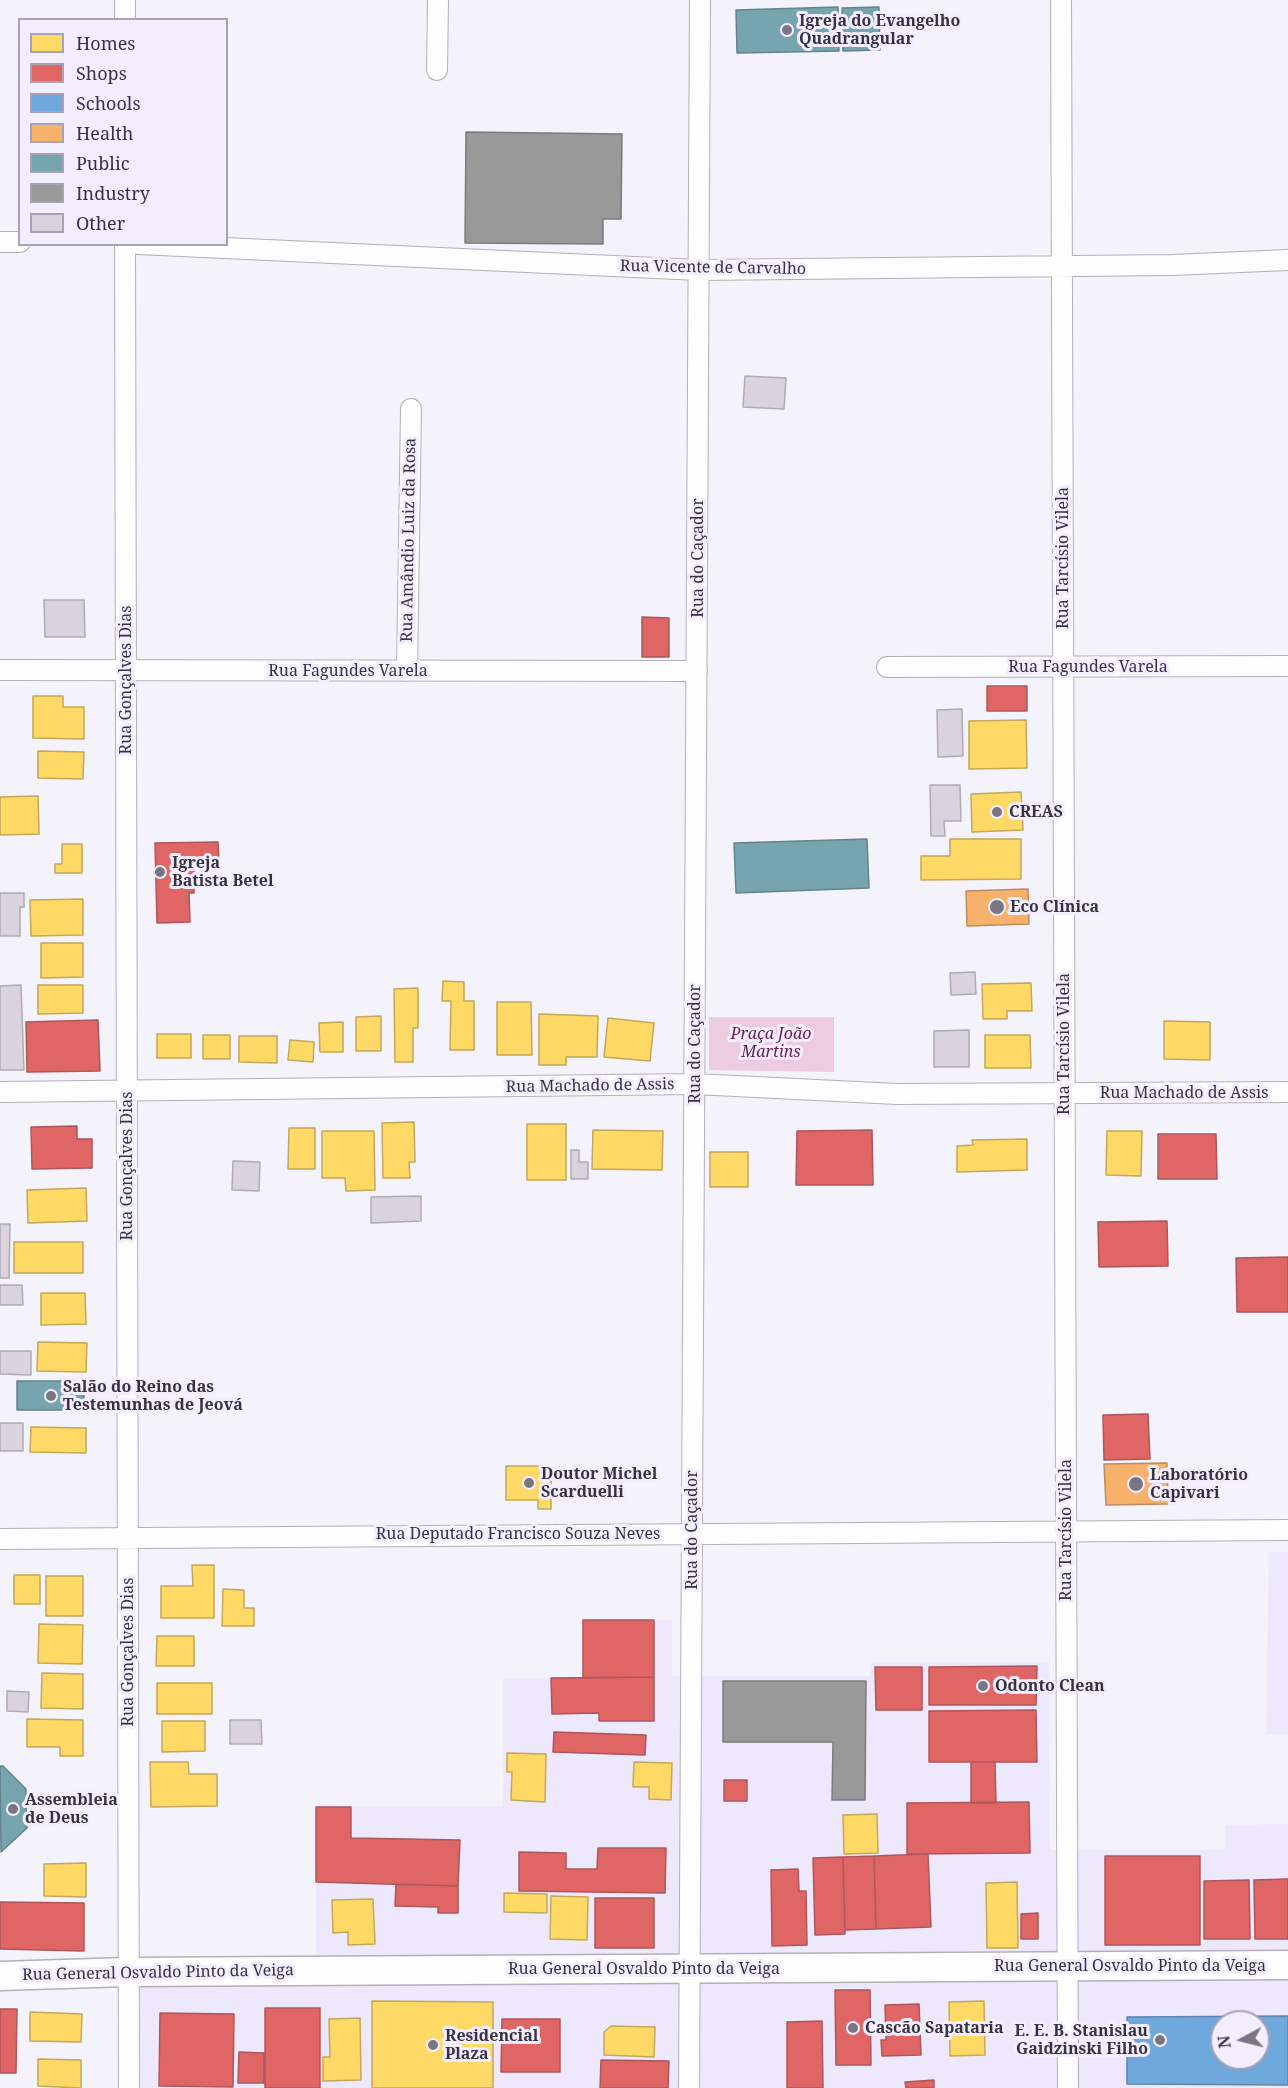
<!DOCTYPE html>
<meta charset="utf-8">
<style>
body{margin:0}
#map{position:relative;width:1288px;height:2088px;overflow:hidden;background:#f4f2fb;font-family:"Noto Serif",serif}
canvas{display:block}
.legend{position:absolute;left:18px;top:18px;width:210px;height:228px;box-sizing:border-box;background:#f3eeff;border:2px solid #a8a3b2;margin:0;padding:8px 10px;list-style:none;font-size:18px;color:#37333e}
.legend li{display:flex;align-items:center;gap:12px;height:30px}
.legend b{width:30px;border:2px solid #a8a3b2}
.north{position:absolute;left:1210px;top:2010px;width:60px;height:60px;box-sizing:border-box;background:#f3eeff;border:2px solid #a8a3b2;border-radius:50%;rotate:263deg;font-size:16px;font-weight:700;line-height:24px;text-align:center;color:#37333e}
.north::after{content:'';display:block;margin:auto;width:21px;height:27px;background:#797680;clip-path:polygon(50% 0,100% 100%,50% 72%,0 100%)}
</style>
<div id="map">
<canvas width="1288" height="2088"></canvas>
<ul class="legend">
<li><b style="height:16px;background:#ffd966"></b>Homes</li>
<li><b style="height:16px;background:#e06666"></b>Shops</li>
<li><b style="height:16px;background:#6fa8dc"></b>Schools</li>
<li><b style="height:16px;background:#f6b26b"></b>Health</li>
<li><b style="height:16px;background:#76a5af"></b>Public</li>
<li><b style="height:16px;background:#999"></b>Industry</li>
<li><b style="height:16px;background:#d8d3dc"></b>Other</li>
</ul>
<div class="north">N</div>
</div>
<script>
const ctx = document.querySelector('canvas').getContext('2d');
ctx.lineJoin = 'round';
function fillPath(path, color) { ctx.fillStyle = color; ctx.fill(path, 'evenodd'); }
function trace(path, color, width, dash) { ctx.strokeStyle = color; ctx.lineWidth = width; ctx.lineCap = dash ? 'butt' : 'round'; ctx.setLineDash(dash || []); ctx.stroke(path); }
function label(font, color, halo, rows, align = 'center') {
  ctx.font = font + ' "Noto Serif",serif'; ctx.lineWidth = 6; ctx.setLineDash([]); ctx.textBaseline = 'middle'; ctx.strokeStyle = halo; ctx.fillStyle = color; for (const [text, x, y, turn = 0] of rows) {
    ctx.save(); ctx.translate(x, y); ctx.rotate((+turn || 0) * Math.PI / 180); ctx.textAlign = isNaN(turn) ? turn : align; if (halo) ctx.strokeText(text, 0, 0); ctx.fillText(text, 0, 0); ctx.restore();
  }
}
fillPath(new Path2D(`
 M 1269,1552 L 1288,1552 L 1288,1734 L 1266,1734 Z
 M 583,1620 L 672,1620 L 672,1676 L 870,1676 L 871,1662 L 1049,1662 L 1050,1850 L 1225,1850 L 1225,1825 L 1288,1824 L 1288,2088 L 137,2088 L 137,1961 L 316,1961 L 316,1807 L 503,1806 L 503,1678 L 583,1678 ZM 1222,2022 L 1258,2022 L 1258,2058 L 1222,2058 Z`), '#eee8fc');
fillPath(new Path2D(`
 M 709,1017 L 834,1017 L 834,1072 L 709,1070 Z`), '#edcbe1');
const homes = new Path2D(`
 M 33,696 L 63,696 L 63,707 L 84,707 L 84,739 L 33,738 Z
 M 1026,720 L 1027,768 L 969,769 L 969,721 Z
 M 38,751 L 84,752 L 83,779 L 38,778 Z
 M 1021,792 L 1023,830 L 972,832 L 971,794 Z
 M 38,796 L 39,834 L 0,835 L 0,797 Z
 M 950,839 L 1021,839 L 1021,879 L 921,880 L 921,856 L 950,856 Z
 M 62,844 L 82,844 L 82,873 L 55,873 L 55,864 L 62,864 Z
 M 83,899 L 83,935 L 31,936 L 30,900 Z
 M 41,943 L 83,943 L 83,977 L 41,978 Z
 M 443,981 L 464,982 L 464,1001 L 474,1001 L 474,1050 L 450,1050 L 451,1001 L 442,1001 Z
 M 1031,983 L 1032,1011 L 1007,1011 L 1007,1019 L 983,1019 L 982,984 Z
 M 38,985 L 83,985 L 83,1013 L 38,1014 Z
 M 418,988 L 418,1028 L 413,1028 L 413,1062 L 395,1062 L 394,989 Z
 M 497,1002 L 531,1002 L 532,1055 L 497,1055 Z
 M 539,1014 L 598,1016 L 597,1057 L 566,1057 L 566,1065 L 539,1065 Z
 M 381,1016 L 381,1051 L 356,1051 L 356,1017 Z
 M 608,1018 L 654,1023 L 650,1061 L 604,1057 Z
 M 1164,1021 L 1210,1022 L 1210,1060 L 1164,1059 Z
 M 343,1022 L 343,1052 L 320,1052 L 319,1023 Z
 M 157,1034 L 191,1034 L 191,1058 L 157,1058 Z
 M 203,1035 L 230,1035 L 230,1059 L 203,1059 Z
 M 985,1035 L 1030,1035 L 1031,1068 L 985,1068 Z
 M 239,1036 L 277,1036 L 277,1063 L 239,1062 Z
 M 290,1040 L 314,1042 L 313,1062 L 288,1060 Z
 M 414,1122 L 415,1162 L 409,1162 L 410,1178 L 383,1178 L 382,1123 Z
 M 527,1124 L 566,1124 L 566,1180 L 527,1180 Z
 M 289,1128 L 315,1128 L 315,1169 L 288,1169 Z
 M 593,1130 L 663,1131 L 662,1170 L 592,1169 Z
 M 322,1131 L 374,1131 L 375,1190 L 346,1191 L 345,1178 L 322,1178 Z
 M 1107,1131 L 1142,1131 L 1141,1176 L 1106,1175 Z
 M 1027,1139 L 1027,1170 L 957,1172 L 957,1146 L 973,1145 L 972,1140 Z
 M 710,1152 L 748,1152 L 748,1187 L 710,1187 Z
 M 86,1188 L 87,1221 L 28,1223 L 27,1190 Z
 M 14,1242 L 83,1242 L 83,1273 L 14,1273 Z
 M 41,1293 L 85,1293 L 86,1324 L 41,1325 Z
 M 38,1342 L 87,1343 L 86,1372 L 37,1371 Z
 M 31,1427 L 86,1428 L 86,1453 L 30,1452 Z
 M 506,1466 L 551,1466 L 551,1509 L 538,1509 L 538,1500 L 506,1500 Z
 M 192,1565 L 214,1565 L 214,1618 L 161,1618 L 161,1586 L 193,1586 Z
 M 14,1575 L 40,1575 L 40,1604 L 14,1604 Z
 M 46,1576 L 83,1576 L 83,1616 L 46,1616 Z
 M 223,1589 L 244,1590 L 244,1608 L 254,1608 L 254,1626 L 222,1626 Z
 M 39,1624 L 83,1625 L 82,1664 L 38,1663 Z
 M 157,1636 L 194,1636 L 194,1666 L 156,1666 Z
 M 42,1673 L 83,1674 L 83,1709 L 41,1708 Z
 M 157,1683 L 212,1683 L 212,1714 L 157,1714 Z
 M 27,1719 L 83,1720 L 83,1756 L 60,1756 L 60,1747 L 27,1747 Z
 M 162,1721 L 205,1721 L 205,1751 L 162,1752 Z
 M 507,1753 L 546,1754 L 545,1802 L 511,1800 L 512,1772 L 507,1772 Z
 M 150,1762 L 188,1762 L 189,1774 L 217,1774 L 217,1806 L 151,1807 Z
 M 634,1762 L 672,1763 L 671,1800 L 649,1799 L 649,1787 L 633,1787 Z
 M 877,1814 L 878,1853 L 844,1854 L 843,1815 Z
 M 86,1863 L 86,1897 L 44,1896 L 44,1864 Z
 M 1017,1882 L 1018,1948 L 987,1948 L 986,1883 Z
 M 504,1893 L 547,1894 L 547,1913 L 504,1912 Z
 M 551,1896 L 588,1897 L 587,1940 L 550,1939 Z
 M 373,1899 L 375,1944 L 348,1945 L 348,1932 L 333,1933 L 332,1900 Z
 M 372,2001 L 493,2002 L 493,2088 L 372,2088 Z
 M 984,2001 L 985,2055 L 950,2056 L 949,2002 Z
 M 30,2012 L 82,2014 L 81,2042 L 30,2041 Z
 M 360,2018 L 361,2080 L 323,2081 L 323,2057 L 330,2057 L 329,2019 Z
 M 611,2026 L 655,2027 L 654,2057 L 604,2055 L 604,2032 Z
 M 38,2059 L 81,2060 L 81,2088 L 38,2086 Z`);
fillPath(homes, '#ffd966');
trace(homes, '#c3a75a', 1.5);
const shops = new Path2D(`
 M 642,617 L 669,618 L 669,657 L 642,657 Z
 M 987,686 L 1027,686 L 1027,711 L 987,711 Z
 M 218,842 L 219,862 L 194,862 L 194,893 L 189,893 L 190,922 L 157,923 L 155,843 Z
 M 98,1020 L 100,1071 L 27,1072 L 26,1022 Z
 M 77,1126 L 77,1139 L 92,1139 L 92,1168 L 32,1169 L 31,1127 Z
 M 872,1130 L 873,1185 L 796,1185 L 797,1131 Z
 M 1158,1134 L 1216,1134 L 1217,1179 L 1158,1179 Z
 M 1167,1221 L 1168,1266 L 1099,1267 L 1098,1222 Z
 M 1288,1257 L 1288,1312 L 1237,1312 L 1236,1258 Z
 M 1148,1414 L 1150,1459 L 1104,1460 L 1103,1415 Z
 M 583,1620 L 654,1620 L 654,1677 L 583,1678 Z
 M 1037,1666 L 1036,1705 L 929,1705 L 929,1667 Z
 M 875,1667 L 922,1667 L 922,1710 L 876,1710 Z
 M 654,1677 L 654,1721 L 599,1721 L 599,1713 L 552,1714 L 551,1678 Z
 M 1036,1710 L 1037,1762 L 929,1762 L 929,1711 Z
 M 554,1732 L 646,1735 L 645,1755 L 553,1752 Z
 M 971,1762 L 995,1762 L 996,1803 L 971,1803 Z
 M 724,1780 L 747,1780 L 747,1801 L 724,1801 Z
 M 1029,1802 L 1030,1853 L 907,1854 L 907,1803 Z
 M 316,1807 L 351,1807 L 351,1838 L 460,1840 L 458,1886 L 316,1882 Z
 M 598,1848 L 666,1848 L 665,1893 L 519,1891 L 519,1852 L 566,1853 L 566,1869 L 597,1869 Z
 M 928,1854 L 931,1927 L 876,1929 L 874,1856 Z
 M 874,1856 L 876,1929 L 845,1930 L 843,1857 Z
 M 1105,1856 L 1200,1856 L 1200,1945 L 1105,1945 Z
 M 843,1857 L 845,1934 L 815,1935 L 813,1858 Z
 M 798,1869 L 799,1891 L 806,1891 L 807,1945 L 772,1946 L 771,1870 Z
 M 1288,1879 L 1288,1939 L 1255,1939 L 1254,1880 Z
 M 1249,1880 L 1250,1939 L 1204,1939 L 1204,1881 Z
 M 396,1884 L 458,1886 L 458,1913 L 438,1913 L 438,1907 L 395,1906 Z
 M 595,1898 L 654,1898 L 654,1948 L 595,1948 Z
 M 0,1902 L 84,1903 L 84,1951 L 0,1949 Z
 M 1038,1913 L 1038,1939 L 1021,1939 L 1021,1914 Z
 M 835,1990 L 870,1990 L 871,2065 L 836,2065 Z
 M 919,2004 L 921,2055 L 882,2056 L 881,2040 L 886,2040 L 885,2005 Z
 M 265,2008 L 320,2008 L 320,2088 L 265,2088 Z
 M 0,2009 L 17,2009 L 16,2073 L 0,2073 Z
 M 160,2013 L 234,2014 L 233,2087 L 159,2086 Z
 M 502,2019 L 560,2019 L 560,2072 L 501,2072 Z
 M 822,2021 L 823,2088 L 787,2088 L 787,2022 Z
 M 239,2052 L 264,2053 L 264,2083 L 238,2083 Z
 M 601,2060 L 669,2061 L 668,2088 L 600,2088 Z
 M 934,2080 L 934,2088 L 906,2088 L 905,2082 Z`);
fillPath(shops, '#e06666');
trace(shops, '#ad575a', 1.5);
const schools = new Path2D(`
 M 1288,2016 L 1288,2085 L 1127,2084 L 1127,2017 ZM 1222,2022 L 1258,2022 L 1258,2058 L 1222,2058 Z`);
fillPath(schools, '#6fa8dc');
trace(schools, '#5e85ad', 1.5);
const health = new Path2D(`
 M 1028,889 L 1029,924 L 967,926 L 966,891 Z
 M 1167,1463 L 1168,1504 L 1106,1505 L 1104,1464 Z`);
fillPath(health, '#f6b26b');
trace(health, '#bd8c5e', 1.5);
const public = new Path2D(`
 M 838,7 L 839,51 L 737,53 L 736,10 Z
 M 879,7 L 880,50 L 843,51 L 842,8 Z
 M 867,839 L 869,888 L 736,893 L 734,843 Z
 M 17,1381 L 84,1381 L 84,1410 L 17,1410 Z
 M 0,1766 L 3,1766 L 26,1789 L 27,1828 L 1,1852 Z`);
fillPath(public, '#76a5af');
trace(public, '#63838d', 1.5);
const industry = new Path2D(`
 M 466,132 L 622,134 L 621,219 L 603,219 L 603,244 L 465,243 Z
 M 723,1681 L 866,1681 L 865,1800 L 832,1800 L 833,1742 L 723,1742 Z`);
fillPath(industry, '#999');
trace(industry, '#7c7a7e', 1.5);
const building = new Path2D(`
 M 745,376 L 786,378 L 784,409 L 743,407 Z
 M 44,600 L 84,600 L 85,637 L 45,637 Z
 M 962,709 L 963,756 L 938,757 L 937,710 Z
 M 930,785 L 960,785 L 961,821 L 944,821 L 945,836 L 931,836 Z
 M 0,893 L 24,893 L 24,907 L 20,907 L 20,936 L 0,936 Z
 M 975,972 L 976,994 L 951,995 L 950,973 Z
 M 21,985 L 24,1070 L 0,1070 L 0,986 Z
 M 969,1030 L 969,1067 L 934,1067 L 934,1031 Z
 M 571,1150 L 579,1150 L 579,1162 L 588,1162 L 588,1179 L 571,1179 Z
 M 233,1161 L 260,1162 L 259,1191 L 232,1190 Z
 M 421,1196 L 421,1221 L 371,1223 L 371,1197 Z
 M 0,1224 L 10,1224 L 9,1278 L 0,1278 Z
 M 0,1285 L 22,1285 L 23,1305 L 0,1305 Z
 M 0,1351 L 31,1351 L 31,1375 L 0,1374 Z
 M 0,1423 L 23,1423 L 23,1451 L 0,1451 Z
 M 7,1691 L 29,1692 L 28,1712 L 7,1711 Z
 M 230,1720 L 261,1720 L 262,1744 L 230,1744 Z`);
fillPath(building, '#d8d3dc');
trace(building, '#afabb3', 1.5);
const street = new Path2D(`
 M 125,0 L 125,20
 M 1061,0 L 1068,2088
 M 437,70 L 438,0
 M 0,242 L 20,242
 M 125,244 L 129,2088
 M 138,244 L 699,270 L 1172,265 L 1288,260
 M 887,667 L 1288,666
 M 0,670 L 697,671
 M 407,671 L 411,409
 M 0,1092 L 695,1084 L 897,1094 L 1288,1092
 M 0,1539 L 1288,1530
 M 689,2088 L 700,0`);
const secondary = new Path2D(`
 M 0,1976 L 128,1972 L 1288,1965`);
trace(street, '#b3afb9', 22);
trace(secondary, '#b3afb9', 31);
trace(street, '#fdfdfe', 20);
trace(secondary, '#fdfdfe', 28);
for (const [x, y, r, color] of [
 [787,30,6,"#797680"],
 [997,812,6,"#797680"],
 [160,872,6,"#797680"],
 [997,907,8,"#797680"],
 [51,1396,6,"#797680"],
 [529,1483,6,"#797680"],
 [1136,1484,8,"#797680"],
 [983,1686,6,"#797680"],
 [13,1809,6,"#797680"],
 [853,2028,6,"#797680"],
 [1160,2040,6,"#797680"],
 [433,2045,6,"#797680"]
]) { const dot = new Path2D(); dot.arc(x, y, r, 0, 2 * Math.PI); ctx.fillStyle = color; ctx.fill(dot); trace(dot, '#f3eeff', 2); }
label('bold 16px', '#37333e', '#f3eeff', [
 ["Igreja do Evangelho",799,21],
 ["Quadrangular",799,39],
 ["CREAS",1009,812],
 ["Igreja",172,863],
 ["Batista Betel",172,881],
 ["Eco Clínica",1010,907],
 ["Salão do Reino das",63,1387],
 ["Testemunhas de Jeová",63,1405],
 ["Doutor Michel",541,1474],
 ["Scarduelli",541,1492],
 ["Laboratório",1150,1475],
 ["Capivari",1150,1493],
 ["Odonto Clean",995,1686],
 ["Assembleia",25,1800],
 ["de Deus",25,1818],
 ["Cascão Sapataria",865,2028],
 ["E. E. B. Stanislau",1148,2031,"right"],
 ["Gaidzinski Filho",1148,2049,"right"],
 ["Residencial",445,2036],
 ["Plaza",445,2054]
], 'left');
label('16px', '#37333e', '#f3eeff', [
 ["Rua Vicente de Carvalho",713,268,1],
 ["Rua Amândio Luiz da Rosa",409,540,-89],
 ["Rua do Caçador",698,558,-90],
 ["Rua Tarcísio Vilela",1063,558,-90],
 ["Rua Fagundes Varela",1088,667],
 ["Rua Fagundes Varela",348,671],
 ["Rua Gonçalves Dias",126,680,-90],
 ["Rua do Caçador",695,1044,-90],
 ["Rua Tarcísio Vilela",1064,1044,-90],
 ["Rua Machado de Assis",590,1086,-1],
 ["Rua Machado de Assis",1184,1093],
 ["Rua Gonçalves Dias",127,1166,-90],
 ["Rua do Caçador",692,1530,-90],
 ["Rua Tarcísio Vilela",1066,1530,-90],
 ["Rua Deputado Francisco Souza Neves",518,1534],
 ["Rua Gonçalves Dias",128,1652,-90],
 ["Rua General Osvaldo Pinto da Veiga",1130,1966],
 ["Rua General Osvaldo Pinto da Veiga",644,1969],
 ["Rua General Osvaldo Pinto da Veiga",158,1973,-1]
]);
label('italic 16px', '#6a1d4d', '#f3eeff', [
 ["Praça João",771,1034],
 ["Martins",771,1052]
]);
</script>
